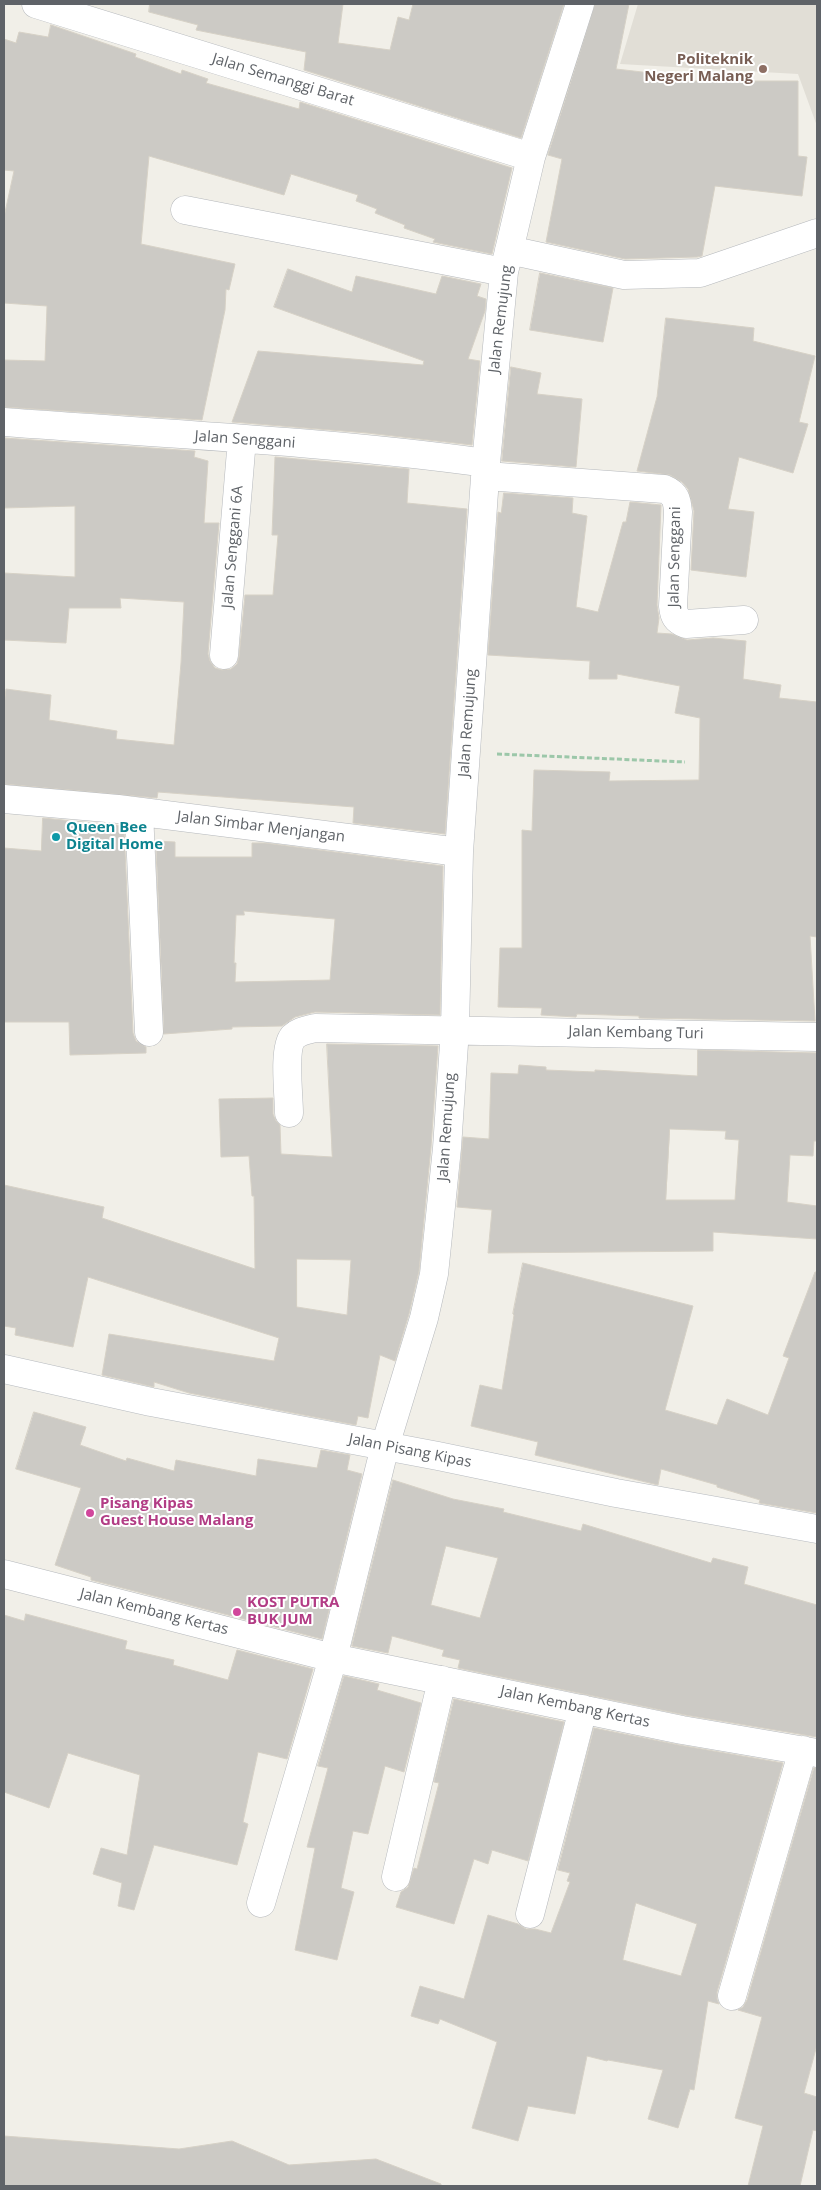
<!DOCTYPE html>
<style>
body{margin:0}
#map{position:relative;width:821px;height:2190px;overflow:hidden;background:#f1efe8;font-family:"Open Sans",sans-serif}
canvas{display:block}
.frame{position:absolute;inset:0;border:5px solid #5f6368;pointer-events:none}
</style>
<div id="map">
<canvas width="821" height="2190"></canvas>
<div class="frame"></div>
</div>
<script>
const ctx = document.querySelector('canvas').getContext('2d');
ctx.lineJoin = 'round';
function fillPath(path, color) { ctx.fillStyle = color; ctx.fill(path, 'evenodd'); }
function trace(path, color, width, dash) { ctx.strokeStyle = color; ctx.lineWidth = width; ctx.lineCap = dash ? 'butt' : 'round'; ctx.setLineDash(dash || []); ctx.stroke(path); }
function label(font, color, halo, rows, align = 'center') {
  ctx.font = font + ' "Open Sans",sans-serif'; ctx.lineWidth = 4; ctx.setLineDash([]); ctx.textBaseline = 'middle'; ctx.strokeStyle = halo; ctx.fillStyle = color; for (const [text, x, y, turn = 0] of rows) {
    ctx.save(); ctx.translate(x, y); ctx.rotate((+turn || 0) * Math.PI / 180); ctx.textAlign = isNaN(turn) ? turn : align; if (halo) ctx.strokeText(text, 0, 0); ctx.fillText(text, 0, 0); ctx.restore();
  }
}
fillPath(new Path2D(`
 M 638,4 L 817,4 L 817,126 L 798,74 L 620,64 Z`), '#e1ded6');
const building = new Path2D(`
 M 150,4 L 343,4 L 338,43 L 390,50 L 398,17 L 409,20 L 413,4 L 564,4 L 521,138 L 304,70 L 306,52 L 196,30 L 198,25 L 149,12 Z
 M 595,4 L 629,4 L 616,69 L 686,77 L 686,81 L 798,81 L 798,156 L 807,157 L 802,196 L 715,186 L 702,256 L 697,257 L 625,259 L 546,242 L 562,159 L 548,155 Z
 M 51,25 L 136,54 L 135,57 L 181,74 L 182,70 L 208,79 L 206,83 L 299,109 L 300,102 L 512,168 L 492,254 L 433,242 L 435,239 L 404,228 L 405,225 L 375,213 L 377,209 L 356,201 L 358,195 L 291,174 L 284,195 L 149,156 L 141,244 L 235,264 L 229,290 L 226,289 L 225,310 L 202,420 L 4,407 L 4,360 L 45,361 L 47,306 L 4,303 L 4,217 L 14,171 L 4,170 L 4,39 L 16,43 L 19,32 L 48,37 Z
 M 288,269 L 352,292 L 356,276 L 436,294 L 442,276 L 481,284 L 477,296 L 486,299 L 485,311 L 468,359 L 480,361 L 472,445 L 367,433 L 232,422 L 258,351 L 423,365 L 424,361 L 274,307 Z
 M 540,273 L 613,288 L 603,342 L 530,330 Z
 M 666,318 L 754,328 L 753,341 L 815,356 L 799,422 L 808,424 L 793,473 L 739,457 L 728,509 L 754,512 L 746,577 L 691,570 L 694,511 L 688,489 L 682,482 L 670,475 L 637,471 L 657,397 Z
 M 511,367 L 541,373 L 537,394 L 582,399 L 576,467 L 502,461 Z
 M 4,438 L 195,451 L 194,457 L 208,461 L 204,523 L 219,523 L 208,654 L 210,661 L 215,668 L 222,670 L 231,669 L 237,664 L 239,657 L 245,595 L 273,595 L 278,535 L 272,535 L 275,457 L 409,469 L 407,503 L 467,509 L 445,834 L 353,823 L 354,807 L 158,792 L 157,798 L 4,784 L 4,705 L 6,689 L 51,695 L 49,720 L 117,731 L 116,739 L 174,745 L 181,663 L 184,602 L 120,598 L 121,608 L 69,608 L 66,643 L 4,640 L 4,573 L 75,577 L 75,506 L 4,508 Z
 M 504,493 L 573,498 L 572,513 L 587,516 L 576,607 L 598,612 L 623,522 L 626,522 L 630,502 L 661,505 L 657,605 L 659,618 L 657,633 L 672,634 L 687,640 L 713,638 L 746,641 L 743,679 L 781,685 L 779,698 L 817,702 L 817,937 L 810,936 L 815,1021 L 639,1018 L 639,1016 L 577,1014 L 576,1017 L 541,1015 L 542,1008 L 498,1007 L 500,948 L 522,948 L 522,830 L 532,831 L 534,770 L 610,772 L 609,781 L 699,780 L 700,718 L 675,713 L 680,686 L 617,674 L 617,679 L 589,679 L 590,661 L 488,655 L 498,512 L 501,513 Z
 M 43,818 L 124,826 L 133,1033 L 136,1041 L 146,1047 L 146,1053 L 70,1055 L 69,1022 L 4,1022 L 4,848 L 41,851 Z
 M 156,841 L 175,842 L 175,857 L 252,857 L 252,843 L 265,843 L 443,866 L 440,1015 L 315,1012 L 295,1017 L 282,1026 L 232,1027 L 232,1029 L 164,1034 ZM 244,911 L 335,919 L 330,980 L 235,982 L 236,963 L 234,963 L 236,915 L 244,915 Z
 M 327,1044 L 438,1046 L 431,1147 L 419,1271 L 409,1314 L 395,1361 L 380,1355 L 368,1418 L 358,1416 L 356,1425 L 189,1393 L 154,1382 L 154,1387 L 102,1375 L 109,1334 L 274,1361 L 279,1338 L 88,1277 L 73,1347 L 15,1335 L 16,1328 L 4,1326 L 4,1185 L 104,1207 L 102,1218 L 255,1269 L 254,1196 L 252,1196 L 249,1156 L 221,1157 L 219,1099 L 273,1098 L 273,1114 L 276,1121 L 280,1125 L 281,1154 L 332,1157 ZM 297,1259 L 351,1260 L 347,1315 L 297,1307 Z
 M 698,1050 L 817,1053 L 817,1141 L 814,1141 L 813,1156 L 790,1155 L 787,1202 L 817,1206 L 817,1239 L 713,1232 L 713,1251 L 488,1253 L 492,1210 L 457,1207 L 463,1137 L 489,1139 L 491,1073 L 518,1074 L 519,1065 L 546,1067 L 546,1070 L 595,1072 L 595,1070 L 697,1076 ZM 670,1129 L 726,1131 L 725,1139 L 739,1140 L 735,1200 L 666,1200 Z
 M 523,1263 L 693,1306 L 665,1410 L 717,1425 L 727,1399 L 768,1415 L 789,1358 L 783,1356 L 815,1272 L 817,1272 L 817,1513 L 759,1503 L 760,1500 L 717,1487 L 717,1485 L 661,1469 L 658,1485 L 535,1455 L 538,1442 L 471,1426 L 480,1385 L 502,1390 L 514,1315 L 513,1314 Z
 M 34,1412 L 86,1427 L 80,1445 L 126,1461 L 127,1458 L 174,1471 L 176,1460 L 256,1476 L 258,1459 L 317,1468 L 321,1450 L 350,1455 L 347,1470 L 362,1474 L 322,1639 L 91,1580 L 91,1577 L 55,1565 L 81,1488 L 16,1469 Z
 M 393,1480 L 453,1499 L 504,1509 L 503,1512 L 581,1531 L 583,1524 L 711,1563 L 713,1558 L 748,1567 L 744,1584 L 817,1605 L 817,1737 L 685,1715 L 458,1668 L 460,1660 L 442,1656 L 444,1650 L 392,1636 L 388,1653 L 352,1646 ZM 446,1546 L 498,1558 L 480,1618 L 431,1605 Z
 M 26,1614 L 127,1641 L 125,1649 L 174,1660 L 173,1665 L 228,1680 L 237,1650 L 313,1669 L 287,1759 L 258,1752 L 243,1822 L 248,1824 L 237,1865 L 154,1845 L 134,1910 L 118,1906 L 122,1883 L 93,1874 L 101,1848 L 127,1855 L 140,1775 L 68,1753 L 49,1808 L 4,1792 L 4,1615 L 24,1621 Z
 M 344,1676 L 379,1684 L 377,1690 L 421,1703 L 404,1772 L 385,1766 L 368,1834 L 353,1831 L 341,1888 L 354,1892 L 337,1960 L 295,1950 L 315,1848 L 307,1847 L 328,1768 L 318,1766 Z
 M 454,1699 L 564,1722 L 528,1861 L 492,1850 L 488,1864 L 474,1859 L 454,1924 L 396,1907 L 401,1892 L 408,1887 L 414,1868 L 417,1869 L 439,1783 L 434,1782 Z
 M 594,1728 L 679,1745 L 783,1763 L 717,1992 L 717,1999 L 719,2004 L 708,2001 L 694,2090 L 690,2089 L 678,2128 L 648,2119 L 663,2070 L 608,2060 L 607,2061 L 587,2056 L 575,2114 L 528,2106 L 518,2141 L 472,2128 L 497,2042 L 440,2019 L 438,2024 L 411,2016 L 420,1986 L 464,1999 L 488,1915 L 518,1924 L 526,1929 L 535,1929 L 551,1933 L 570,1882 L 567,1881 L 570,1873 L 558,1870 ZM 636,1903 L 697,1924 L 681,1976 L 623,1960 Z
 M 814,1768 L 817,1768 L 817,2045 L 804,2093 L 817,2097 L 817,2131 L 813,2130 L 800,2186 L 748,2186 L 763,2126 L 735,2118 L 762,2017 L 738,2010 L 743,2007 L 747,2000 Z
 M 4,2136 L 179,2149 L 232,2141 L 289,2165 L 376,2159 L 441,2184 L 441,2186 L 4,2186 Z`);
fillPath(building, '#cccac5');
trace(building, '#d6d1c6', 1);
const street = new Path2D(`
 M 36,4 L 531,157
 M 185,210 L 504,272
 M 509,250 L 624,275 L 700,273 L 817,233
 M 4,422 C 165,434 326,441 486,463
 M 486,476 L 664,489 C 676,494 677,500 678,512 L 673,606 C 674,616 676,620 686,624 L 744,620
 M 224,655 L 242,439
 M 4,799 L 118,809 L 459,852
 M 139,812 L 149,1032
 M 289,1113 C 289,1096 283,1049 293,1037 C 299,1031 308,1030 315,1028 L 817,1037
 M 4,1574 L 333,1658 L 682,1730 L 817,1753
 M 396,1877 L 442,1680
 M 261,1903 L 333,1658 L 385,1446 L 424,1318 L 434,1274 L 447,1148 L 455,1029 L 459,852 L 486,463 L 504,272 L 531,157 L 580,4
 M 530,1914 L 583,1709
 M 732,1996 L 803,1750`);
const secondary = new Path2D(`
 M 4,1369 L 151,1402 L 438,1456 L 616,1493 L 817,1529`);
trace(street, '#b5b8bc', 29);
trace(secondary, '#b6babf', 29);
trace(new Path2D(`
 M 497,754 L 685,762`), '#9cc7a9', 3, [5, 2.5]);
trace(street, '#fff', 28);
trace(secondary, '#fff', 28);
for (const [x, y, r, color] of [
 [763,69,5,"#8d6e63"],
 [56,837,5,"#0f9aa8"],
 [90,1513,5,"#d1479c"],
 [237,1612,5,"#d1479c"]
]) { const dot = new Path2D(); dot.arc(x, y, r, 0, 2 * Math.PI); ctx.fillStyle = color; ctx.fill(dot); trace(dot, '#fff', 2); }
label('bold 15px', '#785e54', '#fff', [
 ["Politeknik",753,60],
 ["Negeri Malang",753,77]
], 'right');
label('15px', '#5f6368', '#fff', [
 ["Jalan Semanggi Barat",283,80,17],
 ["Jalan Remujung",501,319,-83],
 ["Jalan Senggani",245,440,4],
 ["Jalan Senggani 6A",233,547,-85],
 ["Jalan Senggani",675,557,-89],
 ["Jalan Remujung",468,723,-86],
 ["Jalan Simbar Menjangan",261,827,7],
 ["Jalan Kembang Turi",636,1033,1],
 ["Jalan Remujung",447,1127,-86],
 ["Jalan Pisang Kipas",410,1451,11],
 ["Jalan Kembang Kertas",154,1612,14],
 ["Jalan Kembang Kertas",575,1707,12]
]);
label('bold 15px', '#0d838f', '#fff', [
 ["Queen Bee",66,828],
 ["Digital Home",66,845]
], 'left');
label('bold 15px', '#b23c85', '#fff', [
 ["Pisang Kipas",100,1504],
 ["Guest House Malang",100,1521],
 ["KOST PUTRA",247,1603],
 ["BUK JUM",247,1620]
], 'left');
</script>
